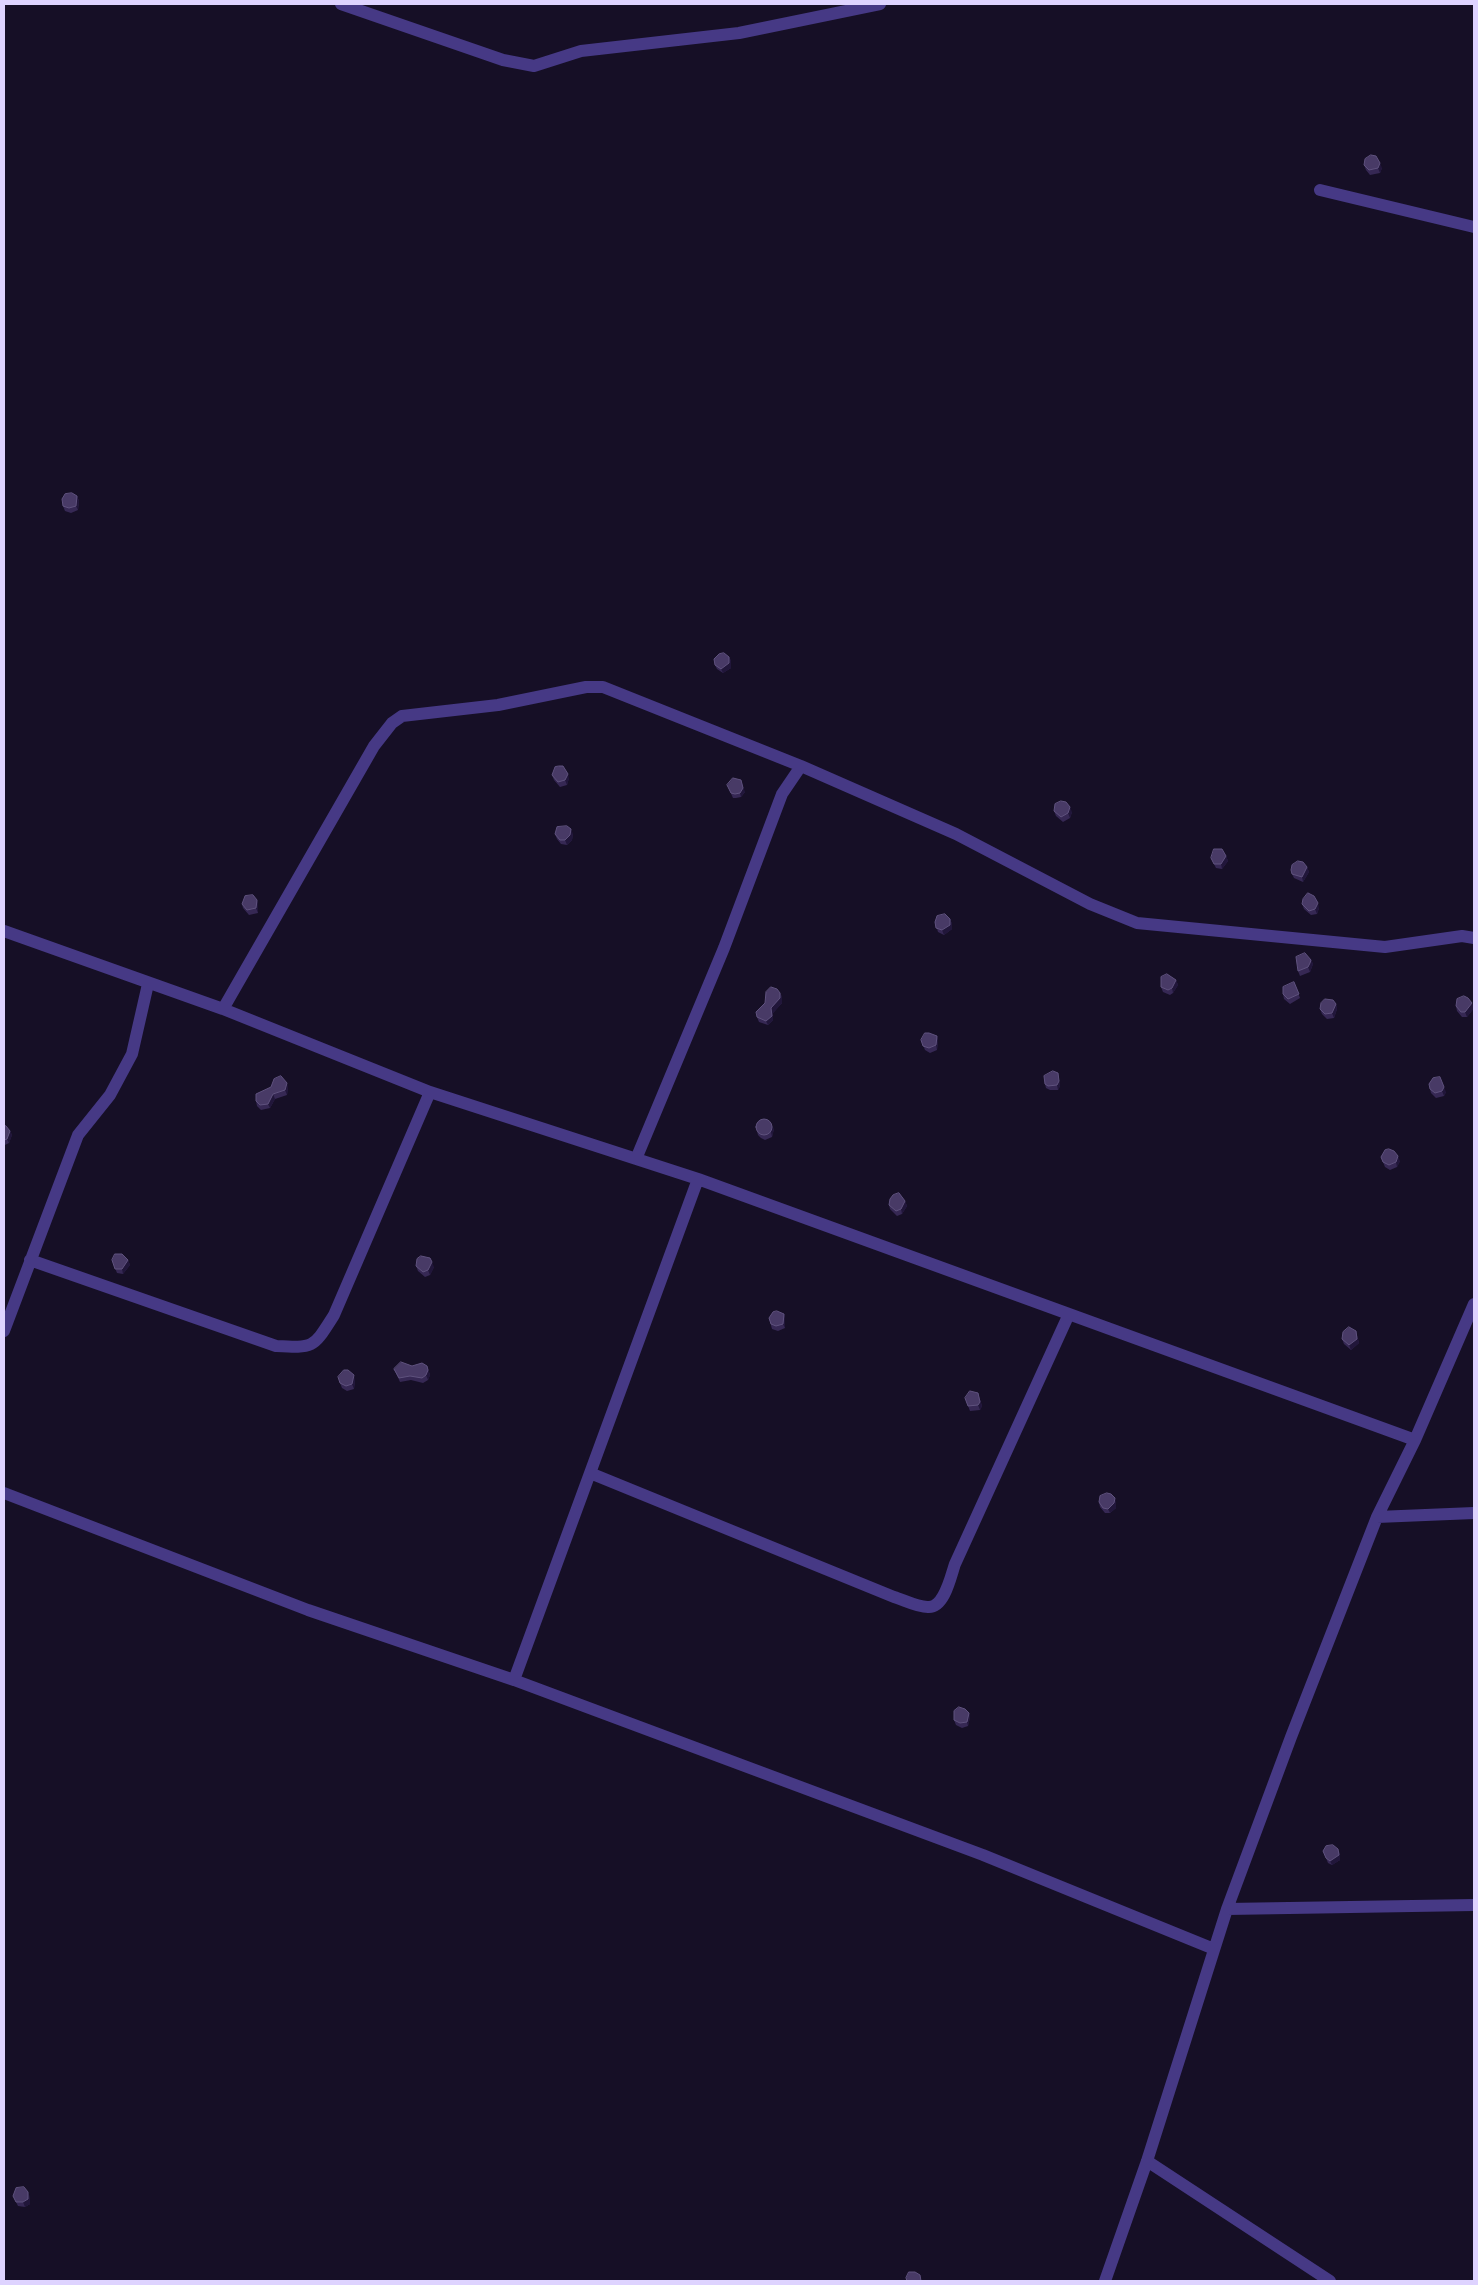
<!DOCTYPE html>
<style>
body{margin:0}
#map{position:relative;width:1478px;height:2285px;overflow:hidden;background:#160f26;font-family:Cabin,sans-serif}
canvas{display:block}
.frame{position:absolute;inset:0;border:5px solid #ded3ff;pointer-events:none}
</style>
<div id="map">
<canvas width="1478" height="2285"></canvas>
<div class="frame"></div>
</div>
<script>
const ctx = document.querySelector('canvas').getContext('2d');
ctx.lineJoin = 'round';
function trace(path, color, width, dash) { ctx.strokeStyle = color; ctx.lineWidth = width; ctx.lineCap = dash ? 'butt' : 'round'; ctx.setLineDash(dash || []); ctx.stroke(path); }
function fillPath(path, color) { ctx.fillStyle = color; ctx.fill(path, 'evenodd'); }
trace(new Path2D(`
 M 341,4 L 503,60 L 534,66 L 581,51 L 739,33 L 880,4
 M 1320,190 L 1474,227
 M 4,931 L 223,1009 L 430,1092 L 698,1179 L 1415,1440
 M 223,1009 L 374,746 L 392,723 L 402,716 L 498,705 L 586,687 L 603,687 L 801,766 L 956,834 L 1090,904 L 1137,923 L 1385,947 L 1462,936 L 1474,938
 M 636,1159 L 724,948 L 782,794 L 801,766
 M 30,1260 L 276,1346 C 315,1348 313,1348 334,1315 L 430,1092
 M 4,1331 L 78,1135 L 110,1095 L 132,1054 L 148,984
 M 590,1473 L 894,1597 C 904,1600 919,1608 929,1607 C 945,1607 951,1575 955,1564 L 1069,1314
 M 4,1493 L 308,1610 L 514,1680 L 983,1855 L 1214,1949
 M 1377,1517 L 1474,1513
 M 514,1680 L 698,1179
 M 1227,1909 L 1474,1905
 M 1147,2161 L 1330,2281
 M 1105,2281 L 1147,2161 L 1227,1909 L 1291,1737 L 1377,1517 L 1415,1440 L 1474,1304`), '#463985', 12);
fillPath(new Path2D(`
 M 1364,165 L 1382,168 L 1380,173 L 1370,175 L 1366,170 Z
 M 77,496 L 79,501 L 78,510 L 71,513 L 65,511 L 63,506 Z
 M 729,657 L 731,661 L 731,668 L 723,673 L 717,669 L 715,665 Z
 M 552,775 L 569,778 L 567,785 L 560,787 L 554,780 Z
 M 727,785 L 745,792 L 741,797 L 736,798 L 733,798 Z
 M 1054,811 L 1072,812 L 1070,818 L 1063,822 L 1056,816 Z
 M 555,834 L 573,834 L 572,840 L 567,845 L 561,844 L 557,839 Z
 M 1226,856 L 1228,861 L 1222,869 L 1216,868 L 1211,858 Z
 M 1307,867 L 1309,872 L 1303,882 L 1294,878 L 1292,874 Z
 M 257,900 L 258,904 L 258,913 L 249,915 L 243,908 L 242,904 Z
 M 1302,904 L 1319,908 L 1317,914 L 1311,915 L 1304,909 Z
 M 950,919 L 952,924 L 952,929 L 944,935 L 938,932 L 935,922 Z
 M 1311,960 L 1313,964 L 1310,972 L 1300,976 L 1298,971 Z
 M 1176,980 L 1178,985 L 1173,993 L 1170,995 L 1163,992 L 1161,987 Z
 M 1294,982 L 1300,998 L 1290,1004 L 1284,999 L 1283,994 Z
 M 780,993 L 782,997 L 782,1003 L 773,1013 L 773,1020 L 768,1025 L 759,1022 L 757,1017 Z
 M 1336,1004 L 1337,1009 L 1334,1018 L 1327,1019 L 1322,1014 L 1320,1009 Z
 M 1456,1006 L 1474,1008 L 1467,1017 L 1462,1017 L 1457,1011 Z
 M 937,1036 L 938,1041 L 937,1050 L 930,1053 L 925,1050 L 921,1040 Z
 M 1058,1073 L 1060,1086 L 1058,1090 L 1050,1090 L 1046,1088 L 1045,1084 Z
 M 288,1087 L 287,1095 L 275,1099 L 270,1108 L 261,1110 L 257,1106 L 256,1101 Z
 M 1430,1089 L 1446,1092 L 1444,1096 L 1436,1098 L 1431,1093 Z
 M 4,1125 L 10,1131 L 12,1135 L 9,1143 L 5,1145 L 4,1144 Z
 M 774,1129 L 772,1137 L 765,1140 L 761,1138 L 758,1135 L 757,1131 Z
 M 1381,1157 L 1400,1161 L 1397,1167 L 1390,1170 L 1385,1167 Z
 M 905,1201 L 907,1206 L 902,1214 L 897,1216 L 890,1209 L 889,1205 Z
 M 112,1260 L 128,1260 L 130,1265 L 123,1274 L 117,1273 Z
 M 416,1266 L 434,1267 L 430,1275 L 425,1277 L 418,1271 Z
 M 784,1314 L 785,1318 L 785,1328 L 778,1331 L 772,1329 L 769,1318 Z
 M 1356,1331 L 1359,1343 L 1351,1350 L 1344,1344 L 1342,1339 Z
 M 412,1366 L 427,1366 L 430,1375 L 428,1380 L 423,1383 L 411,1380 L 400,1382 L 394,1369 Z
 M 355,1380 L 354,1389 L 347,1391 L 342,1388 L 340,1383 Z
 M 978,1393 L 982,1406 L 980,1410 L 970,1411 L 965,1398 Z
 M 1099,1502 L 1116,1502 L 1116,1508 L 1110,1513 L 1105,1513 L 1100,1507 Z
 M 969,1713 L 970,1717 L 968,1726 L 962,1728 L 956,1725 L 954,1720 Z
 M 1323,1851 L 1340,1853 L 1340,1860 L 1332,1865 L 1328,1863 Z
 M 13,2196 L 30,2197 L 30,2204 L 25,2207 L 18,2206 Z`), '#362854');
fillPath(new Path2D(`
 M 1380,163 L 1382,168 L 1380,173 L 1378,168 Z
 M 77,496 L 79,501 L 78,510 L 76,506 Z
 M 729,657 L 731,661 L 731,668 L 723,673 L 721,669 Z
 M 568,774 L 569,778 L 567,785 L 565,780 Z
 M 741,780 L 745,792 L 741,797 L 740,793 Z
 M 1070,807 L 1072,812 L 1070,818 L 1068,813 Z
 M 571,829 L 573,834 L 572,840 L 567,845 L 565,840 Z
 M 1226,856 L 1228,861 L 1222,869 L 1221,864 Z
 M 1307,867 L 1309,872 L 1303,882 L 1302,877 Z
 M 257,900 L 258,904 L 258,913 L 256,908 Z
 M 1318,903 L 1319,908 L 1317,914 L 1315,909 Z
 M 950,919 L 952,924 L 952,929 L 944,935 L 942,930 Z
 M 1311,960 L 1313,964 L 1310,972 L 1308,967 Z
 M 1176,980 L 1178,985 L 1173,993 L 1172,988 Z
 M 780,993 L 782,997 L 782,1003 L 773,1013 L 773,1020 L 768,1025 L 766,1021 L 771,1008 Z
 M 1472,1003 L 1474,1008 L 1467,1017 L 1465,1012 Z
 M 1336,1004 L 1337,1009 L 1334,1018 L 1332,1013 Z
 M 937,1036 L 938,1041 L 937,1050 L 936,1045 Z
 M 1058,1073 L 1060,1086 L 1058,1090 L 1057,1085 Z
 M 287,1083 L 288,1087 L 287,1095 L 285,1090 Z
 M 1444,1087 L 1446,1092 L 1444,1096 L 1442,1091 Z
 M 273,1094 L 275,1099 L 270,1108 L 268,1104 Z
 M 772,1125 L 774,1129 L 772,1137 L 771,1132 Z
 M 10,1131 L 12,1135 L 9,1143 L 7,1139 Z
 M 1398,1156 L 1400,1161 L 1397,1167 L 1396,1162 Z
 M 905,1201 L 907,1206 L 902,1214 L 901,1209 Z
 M 128,1260 L 130,1265 L 123,1274 L 122,1269 Z
 M 432,1262 L 434,1267 L 430,1275 L 428,1270 Z
 M 784,1314 L 785,1318 L 785,1328 L 783,1324 Z
 M 1356,1331 L 1359,1343 L 1351,1350 L 1349,1345 Z
 M 427,1366 L 430,1375 L 428,1380 L 426,1375 Z
 M 354,1375 L 355,1380 L 354,1389 L 352,1384 Z
 M 978,1393 L 982,1406 L 980,1410 L 978,1405 Z
 M 1115,1498 L 1116,1502 L 1116,1508 L 1110,1513 L 1108,1509 Z
 M 969,1713 L 970,1717 L 968,1726 L 967,1722 Z
 M 1338,1849 L 1340,1853 L 1340,1860 L 1332,1865 L 1330,1861 Z
 M 28,2192 L 30,2197 L 30,2204 L 25,2207 L 23,2202 Z`), '#21163a');
const building = new Path2D(`
 M 1371,155 L 1376,156 L 1380,163 L 1378,168 L 1369,170 L 1364,165 L 1365,159 Z
 M 72,493 L 77,496 L 76,506 L 69,508 L 63,506 L 62,499 L 65,494 Z
 M 724,653 L 729,657 L 729,663 L 721,669 L 715,665 L 714,659 L 719,654 Z
 M 559,766 L 563,766 L 568,774 L 565,780 L 558,782 L 552,775 L 555,767 Z
 M 733,778 L 741,780 L 743,788 L 740,793 L 735,794 L 731,793 L 727,785 Z
 M 1061,801 L 1066,802 L 1070,807 L 1068,813 L 1061,817 L 1054,811 L 1055,804 Z
 M 567,826 L 571,829 L 570,835 L 565,840 L 560,840 L 555,834 L 557,827 Z
 M 1214,849 L 1222,849 L 1226,856 L 1221,864 L 1214,864 L 1211,858 Z
 M 1298,861 L 1303,862 L 1307,867 L 1302,877 L 1292,874 L 1291,870 L 1292,865 Z
 M 1308,893 L 1314,896 L 1318,903 L 1315,909 L 1309,911 L 1302,904 L 1303,899 Z
 M 253,895 L 257,900 L 256,908 L 247,910 L 242,904 L 245,896 Z
 M 945,914 L 950,919 L 950,925 L 942,930 L 936,928 L 935,922 L 937,916 Z
 M 1305,953 L 1311,960 L 1310,963 L 1308,967 L 1298,971 L 1296,957 Z
 M 1167,974 L 1176,980 L 1172,988 L 1168,990 L 1161,987 L 1161,977 Z
 M 1294,982 L 1299,994 L 1288,999 L 1283,994 L 1283,987 Z
 M 771,987 L 777,989 L 780,993 L 780,998 L 771,1008 L 772,1016 L 766,1021 L 757,1017 L 756,1012 L 765,1003 L 766,992 Z
 M 1464,996 L 1468,998 L 1472,1003 L 1465,1012 L 1461,1012 L 1456,1006 L 1457,999 Z
 M 1325,999 L 1333,1000 L 1336,1004 L 1332,1013 L 1325,1014 L 1320,1009 L 1321,1003 Z
 M 925,1033 L 929,1033 L 937,1036 L 936,1045 L 929,1048 L 923,1046 L 921,1040 Z
 M 1053,1071 L 1058,1073 L 1059,1081 L 1057,1085 L 1048,1086 L 1045,1084 L 1044,1076 Z
 M 281,1076 L 287,1083 L 285,1090 L 273,1094 L 268,1104 L 260,1105 L 256,1101 L 256,1094 L 271,1087 L 274,1079 Z
 M 1440,1077 L 1444,1087 L 1442,1091 L 1435,1093 L 1430,1089 L 1429,1084 L 1433,1078 Z
 M756 1127a8 8 0 1 1 16 0a8 8 0 1 1-16 0Z
 M 4,1125 L 6,1126 L 10,1131 L 7,1139 L 4,1140 Z
 M 1389,1149 L 1394,1151 L 1398,1156 L 1396,1162 L 1389,1165 L 1383,1162 L 1381,1157 L 1385,1150 Z
 M 899,1193 L 905,1201 L 901,1209 L 896,1211 L 889,1205 L 890,1199 L 893,1195 Z
 M 115,1254 L 122,1254 L 128,1260 L 122,1269 L 115,1269 L 112,1260 Z
 M 421,1256 L 430,1258 L 432,1262 L 428,1270 L 423,1272 L 416,1266 L 417,1259 Z
 M 777,1311 L 784,1314 L 783,1324 L 776,1326 L 771,1324 L 769,1318 L 773,1312 Z
 M 1349,1327 L 1356,1331 L 1357,1339 L 1349,1345 L 1342,1339 L 1343,1332 Z
 M 401,1362 L 412,1366 L 422,1363 L 427,1366 L 428,1370 L 426,1375 L 422,1378 L 410,1376 L 399,1378 L 394,1369 Z
 M 344,1370 L 348,1370 L 354,1375 L 352,1384 L 346,1386 L 340,1383 L 338,1377 Z
 M 970,1391 L 978,1393 L 980,1402 L 978,1405 L 968,1406 L 965,1398 Z
 M 1107,1493 L 1111,1494 L 1115,1498 L 1114,1503 L 1108,1509 L 1103,1508 L 1099,1502 L 1100,1496 Z
 M 959,1707 L 965,1709 L 969,1713 L 967,1722 L 960,1723 L 954,1720 L 954,1711 Z
 M 1333,1845 L 1338,1849 L 1339,1855 L 1330,1861 L 1326,1858 L 1323,1851 L 1326,1846 Z
 M 24,2187 L 28,2192 L 28,2199 L 23,2202 L 16,2202 L 13,2196 L 16,2188 Z
 M 909,2272 L 915,2272 L 920,2275 L 921,2281 L 907,2281 L 906,2278 Z`);
fillPath(building, '#483a66');
trace(building, '#5f527e', 1);
</script>
